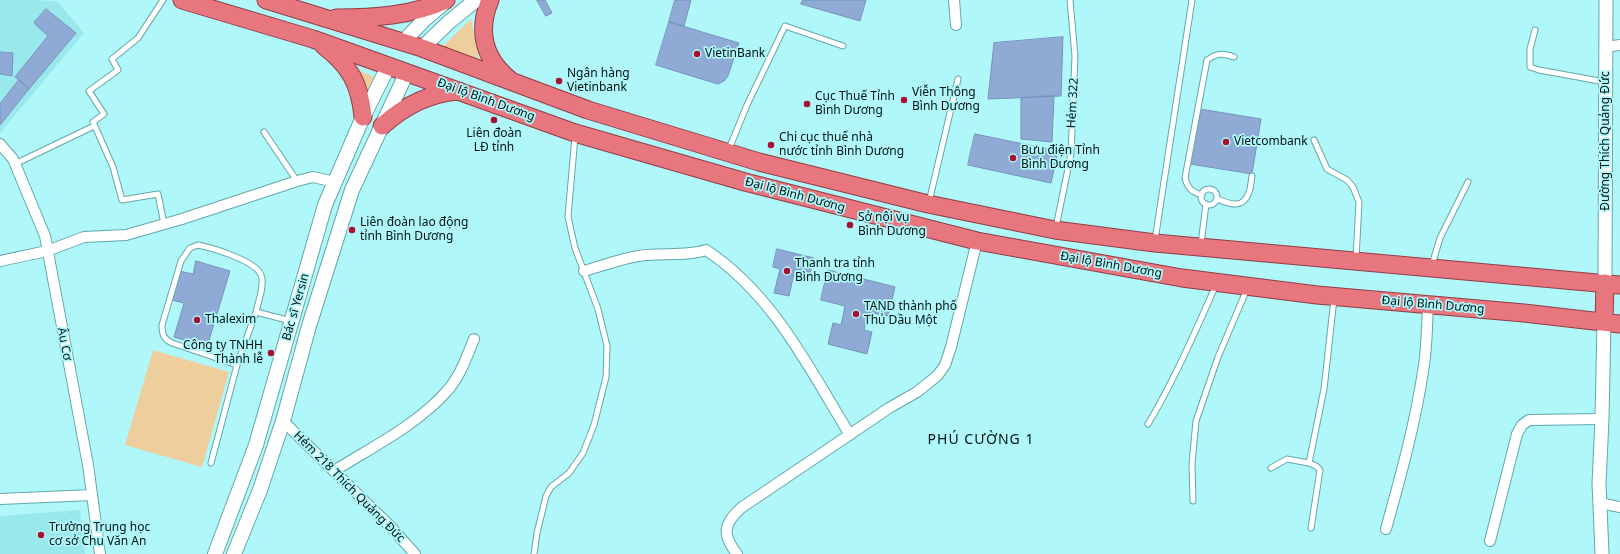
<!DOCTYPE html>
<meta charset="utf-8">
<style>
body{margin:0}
canvas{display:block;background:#b0f7fa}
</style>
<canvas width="1620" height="554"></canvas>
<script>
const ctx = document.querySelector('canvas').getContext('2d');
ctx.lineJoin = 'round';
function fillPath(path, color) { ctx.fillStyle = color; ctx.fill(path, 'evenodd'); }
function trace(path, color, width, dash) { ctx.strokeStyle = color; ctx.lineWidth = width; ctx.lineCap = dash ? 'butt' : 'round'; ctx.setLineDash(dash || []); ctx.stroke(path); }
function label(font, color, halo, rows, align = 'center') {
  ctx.font = font + ' "Noto Sans",sans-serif'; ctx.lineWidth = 3.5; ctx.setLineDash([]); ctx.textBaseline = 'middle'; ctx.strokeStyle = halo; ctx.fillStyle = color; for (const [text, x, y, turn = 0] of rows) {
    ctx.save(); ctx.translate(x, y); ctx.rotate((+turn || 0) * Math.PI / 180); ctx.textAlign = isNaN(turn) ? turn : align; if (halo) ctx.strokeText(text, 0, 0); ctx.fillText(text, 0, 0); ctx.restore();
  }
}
fillPath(new Path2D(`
 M 0,0 L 40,0 L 58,2 L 84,33 L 0,133 Z
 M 80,510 L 85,554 L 0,554 L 0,516 Z`), '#99e9ec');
fillPath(new Path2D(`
 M 471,19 L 479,60 L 441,48 Z
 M 356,69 L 374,77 L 368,93 Z
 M 153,350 L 229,372 L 202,467 L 125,445 Z`), '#eece9c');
const building = new Path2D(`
 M 537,0 L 545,0 L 552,13 L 546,16 Z
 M 675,0 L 691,0 L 684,26 L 669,22 Z
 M 803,0 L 866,0 L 860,21 L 801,4 Z
 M 46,9 L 76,33 L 29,89 L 15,77 L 48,36 L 34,23 Z
 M 669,22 L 739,43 L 728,76 L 724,81 L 718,84 L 711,82 L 656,65 Z
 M 1063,37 L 1061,96 L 988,99 L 994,43 Z
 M 0,52 L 13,53 L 12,76 L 0,74 Z
 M 19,80 L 29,89 L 0,125 L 0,104 Z
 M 1054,96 L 1052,142 L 1021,139 L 1021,98 Z
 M 1200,109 L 1261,119 L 1252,174 L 1190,164 Z
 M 975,134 L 1058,151 L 1051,183 L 968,165 Z
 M 777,249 L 814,258 L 810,273 L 795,269 L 789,296 L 774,293 L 780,269 L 773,267 Z
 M 196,261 L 230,271 L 207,347 L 174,337 L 184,303 L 171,300 L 179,271 L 193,274 Z
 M 828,270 L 895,287 L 888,316 L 868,312 L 864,330 L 872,332 L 867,354 L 828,344 L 833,323 L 841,325 L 845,306 L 821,300 Z`);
fillPath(building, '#8eaad5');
trace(building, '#7792bc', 1);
const service = new Path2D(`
 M 163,0 L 138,38 L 112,59 L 118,70 L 89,91 L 104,114 L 93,122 L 113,167 L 122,200 L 158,194 L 164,224
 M 1535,30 L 1530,49 L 1530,67 L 1539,70 L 1605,82
 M 264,132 L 297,181
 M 1314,140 L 1327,169 L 1347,180 L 1353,187 L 1359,202 L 1356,259
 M 729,149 L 747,105 L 785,26 L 843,46
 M 15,164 L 94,126
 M1201 197a8 8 0 1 1 16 0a8 8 0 1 1-16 0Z
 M 1202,195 C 1192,192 1188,189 1185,178 L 1207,60 C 1217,53 1222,53 1234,57
 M 1217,199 C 1230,204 1243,210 1249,192 C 1251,187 1251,182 1252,176
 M 929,202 L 958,79
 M 1056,227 L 1071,154 L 1075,56 L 1070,0
 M 1155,240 L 1192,0
 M 1201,244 L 1206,204
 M 1432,265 L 1440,238 L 1468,182
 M 237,365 L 256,312
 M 1148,424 C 1175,379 1195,332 1216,285
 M 211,463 L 237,365 L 172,343 C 164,339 162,335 162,325 L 181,261 L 190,248 L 198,245 C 213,248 256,261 261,275 C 265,285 258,302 256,312 L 291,321
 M 1309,463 L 1316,466 L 1320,470 L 1311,528
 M 1271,468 L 1287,459 L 1309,463 L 1324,389 L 1334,299
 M 1193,501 L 1192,464 L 1196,421 L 1218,357 L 1247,289
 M 534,554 L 537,533 L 546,496 L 551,487 L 569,473 L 583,453 L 594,425 L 606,377 L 607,346 L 598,309 L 575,248 L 568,217 L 575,136`);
const minor = new Path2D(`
 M 954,0 L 956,25
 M 1606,47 L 1620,45
 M 0,144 L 13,159 L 45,236 L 88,465 L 100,554
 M 0,261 L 47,251 L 84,237 L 126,235 L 182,219 L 297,181 L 313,177 L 335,182
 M 584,271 C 602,266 620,259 638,256 C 661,252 685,257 706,250 C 773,294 809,368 850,435
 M 283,421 L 391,527 L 415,554
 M 334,471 C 372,447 417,425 447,391 C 460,377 467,356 474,339
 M 0,499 L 92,495
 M 1600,503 L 1620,507
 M 1386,529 C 1401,475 1416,421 1424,365 C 1427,345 1427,324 1428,304
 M 1490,541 L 1517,434 L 1522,425 L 1529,420 L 1602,419
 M 737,554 C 722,535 723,524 741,508 L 889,408 L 917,392 L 938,375 L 945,365 L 951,347 L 977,241`);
const tertiary = new Path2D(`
 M 1605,283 L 1606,0
 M 1602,554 L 1599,483 L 1602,419 L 1604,322`);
const secondary = new Path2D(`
 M 403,42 L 424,20 L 444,3
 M 422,48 L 449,22 L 476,0
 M 215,554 L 256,445 L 325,205 L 363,117 L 389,65
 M 234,554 L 260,490 L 283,421 L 309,326 L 352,190 L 407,72`);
const trunk = new Path2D(`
 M 182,0 L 313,39 L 575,133 L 745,182 L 977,241 L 1182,278 L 1317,295 L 1524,313 L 1620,324
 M 266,0 L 422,48 L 588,110 L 759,162 L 928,204 L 1055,230 L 1155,243 L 1620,285
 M 490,0 C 477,31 484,59 510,80
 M 336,18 C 374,18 411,16 446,0
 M 324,46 C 350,66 360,84 363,117
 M 382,126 C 404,106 429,93 459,91
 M 1604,322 L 1605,283`);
trace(service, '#62a8aa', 7);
trace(minor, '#62a8aa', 12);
trace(tertiary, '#62a8aa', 15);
trace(secondary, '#62a8aa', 16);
trace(trunk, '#923c44', 19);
trace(service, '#fff', 5);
trace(minor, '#fff', 10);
trace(tertiary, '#fff', 13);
trace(secondary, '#fff', 14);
trace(trunk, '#e7767f', 17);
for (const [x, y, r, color] of [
 [697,54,4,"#a80f30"],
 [559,81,4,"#a80f30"],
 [904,100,4,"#a80f30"],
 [807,104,4,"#a80f30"],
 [494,120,4,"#a80f30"],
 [1226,142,4,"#a80f30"],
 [771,145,4,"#a80f30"],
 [1013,158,4,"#a80f30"],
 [850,225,4,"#a80f30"],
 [352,230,4,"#a80f30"],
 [787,271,4,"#a80f30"],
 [856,314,4,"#a80f30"],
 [197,320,4,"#a80f30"],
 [271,353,4,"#a80f30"],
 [41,535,4,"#a80f30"]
]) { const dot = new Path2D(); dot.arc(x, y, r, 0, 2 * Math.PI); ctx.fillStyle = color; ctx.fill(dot); trace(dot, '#b0f7fa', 1.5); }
label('12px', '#001213', '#b0f7fa', [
 ["VietinBank",705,54],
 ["Ngân hàng",567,74],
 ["Vietinbank",567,88],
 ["Viễn Thông",912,93],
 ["Bình Dương",912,107],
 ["Cục Thuế Tỉnh",815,97],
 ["Bình Dương",815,111],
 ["Liên đoàn",494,134,"center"],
 ["LĐ tỉnh",494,148,"center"],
 ["Chi cục thuế nhà",779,138],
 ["nước tỉnh Bình Dương",779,152],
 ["Vietcombank",1234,142],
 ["Bưu điện Tỉnh",1021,151],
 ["Bình Dương",1021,165],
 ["Sở nội vụ",858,218],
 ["Bình Dương",858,232],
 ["Liên đoàn lao động",360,223],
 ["tỉnh Bình Dương",360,237],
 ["Thanh tra tỉnh",795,264],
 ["Bình Dương",795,278],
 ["TAND thành phố",864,307],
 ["Thủ Dầu Một",864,321],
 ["Thalexim",205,320],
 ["Công ty TNHH",263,346,"right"],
 ["Thành lễ",263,360,"right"],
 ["Trường Trung học",49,528],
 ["cơ sở Chu Văn An",49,542]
], 'left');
label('12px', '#001213', '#b0f7fa', [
 ["Đại lộ Bình Dương",486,100,20],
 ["Hẻm 322",1073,103,-87],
 ["Đường Thích Quảng Đức",1606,141,-90],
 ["Đại lộ Bình Dương",795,195,15],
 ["Đại lộ Bình Dương",1111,265,10],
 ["Đại lộ Bình Dương",1433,305,5],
 ["Bác sĩ Yersin",296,307,-74],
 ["Âu Cơ",64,344,79],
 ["Hẻm 218 Thích Quảng Đức",349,487,45]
]);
ctx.letterSpacing = '1px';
label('14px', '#001213', '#b0f7fa', [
 ["PHÚ CƯỜNG 1",981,440]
]);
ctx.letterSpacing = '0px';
</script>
